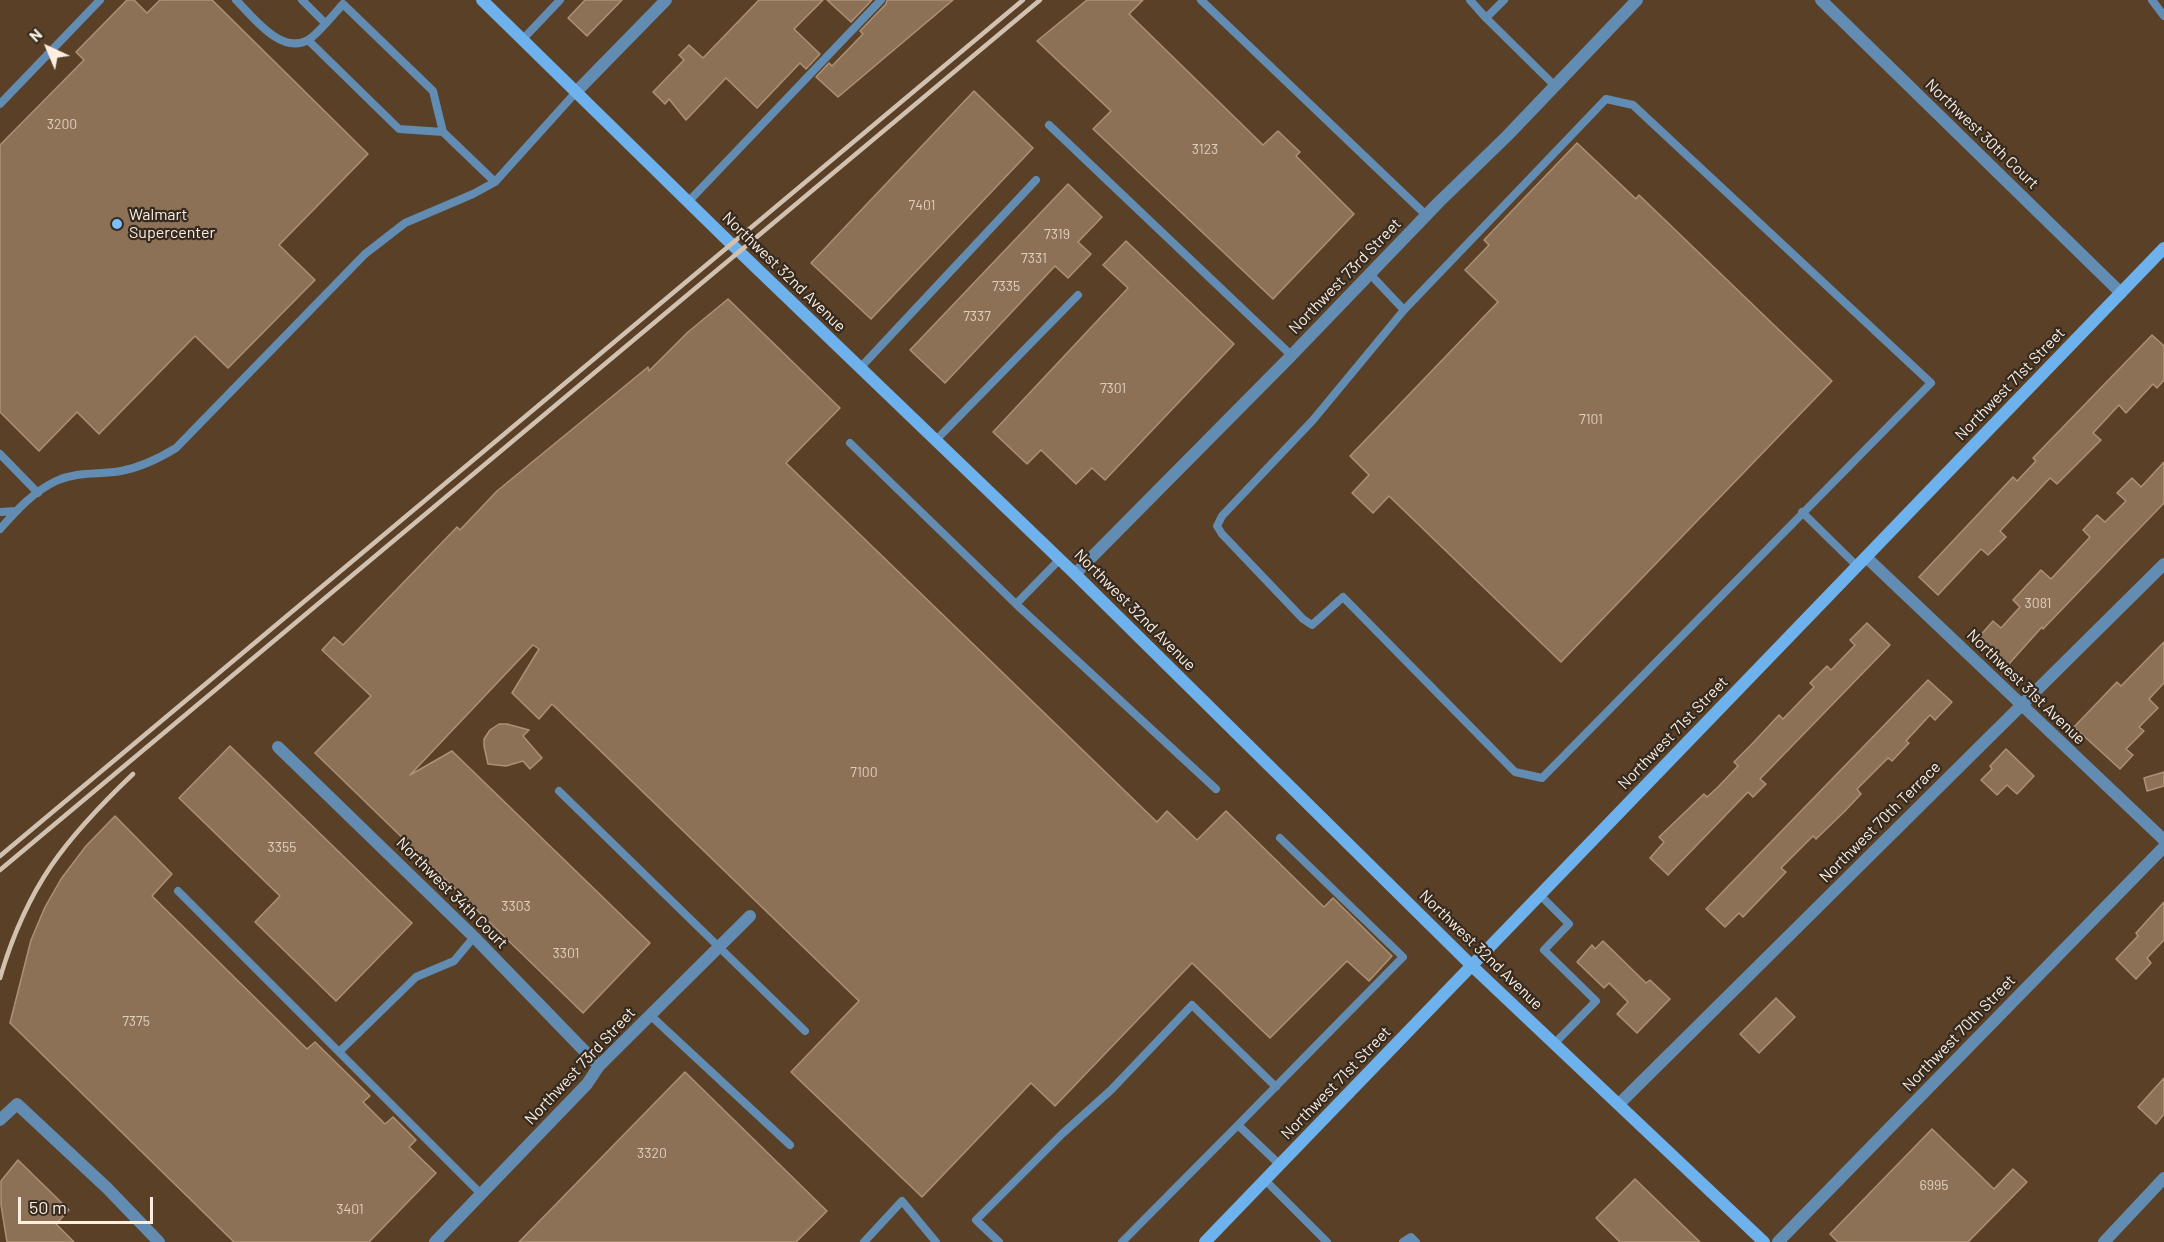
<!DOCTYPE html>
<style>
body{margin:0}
#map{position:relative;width:2164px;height:1242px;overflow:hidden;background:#594027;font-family:Barlow,sans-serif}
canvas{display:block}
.north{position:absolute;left:18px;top:18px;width:60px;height:60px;-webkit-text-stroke:4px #352a1f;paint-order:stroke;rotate:316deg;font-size:16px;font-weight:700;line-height:24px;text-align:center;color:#fdeedf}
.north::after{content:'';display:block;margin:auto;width:21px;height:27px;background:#fdeedf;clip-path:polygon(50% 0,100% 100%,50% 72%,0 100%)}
.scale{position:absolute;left:18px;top:1197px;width:135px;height:27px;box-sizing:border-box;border:3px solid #fdeedf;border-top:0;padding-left:8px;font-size:18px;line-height:21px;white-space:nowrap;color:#fdeedf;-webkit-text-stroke:4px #352a1f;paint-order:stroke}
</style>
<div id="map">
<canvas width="2164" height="1242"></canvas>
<div class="north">N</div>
<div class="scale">50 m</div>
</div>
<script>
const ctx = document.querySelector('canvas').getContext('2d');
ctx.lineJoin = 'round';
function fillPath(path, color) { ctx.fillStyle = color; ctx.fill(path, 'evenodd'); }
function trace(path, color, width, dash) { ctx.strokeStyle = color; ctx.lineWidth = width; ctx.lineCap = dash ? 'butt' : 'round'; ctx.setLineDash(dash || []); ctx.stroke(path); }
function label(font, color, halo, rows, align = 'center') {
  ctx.font = font + ' Barlow,sans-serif'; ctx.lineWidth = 4.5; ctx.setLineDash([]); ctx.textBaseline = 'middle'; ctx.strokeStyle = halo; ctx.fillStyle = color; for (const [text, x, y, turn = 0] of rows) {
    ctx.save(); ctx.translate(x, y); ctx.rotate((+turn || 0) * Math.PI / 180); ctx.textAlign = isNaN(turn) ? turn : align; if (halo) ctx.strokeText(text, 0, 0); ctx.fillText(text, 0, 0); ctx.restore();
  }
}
const building = new Path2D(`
 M 127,0 L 134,0 L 147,13 L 160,0 L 212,0 L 368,154 L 279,245 L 315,280 L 228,368 L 195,336 L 99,434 L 77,412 L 39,451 L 0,412 L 0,145 L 84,60 L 76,52 Z
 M 585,0 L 622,0 L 587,36 L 568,18 Z
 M 759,0 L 823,0 L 794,29 L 820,54 L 806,69 L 800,63 L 757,108 L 726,78 L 686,120 L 669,99 L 665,104 L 653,92 L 684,60 L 679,55 L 689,45 L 703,58 Z
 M 827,0 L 872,0 L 851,22 Z
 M 887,0 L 953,0 L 838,97 L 816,77 L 829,63 L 832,66 L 863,34 L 860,31 L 886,4 Z
 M 1087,0 L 1143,0 L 1129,14 L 1263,145 L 1278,131 L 1300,152 L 1296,156 L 1354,214 L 1273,299 L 1093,129 L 1111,111 L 1037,41 Z
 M 974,91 L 1033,148 L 871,319 L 811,263 Z
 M 1577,143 L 1636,199 L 1639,195 L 1832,381 L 1561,662 L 1389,496 L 1373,513 L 1352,493 L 1369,475 L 1350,456 L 1498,302 L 1465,270 L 1489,245 L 1484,240 Z
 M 1068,184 L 1102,217 L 1078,242 L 1091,254 L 1068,278 L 1055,266 L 945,383 L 910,350 Z
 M 1126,241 L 1234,344 L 1105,480 L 1092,468 L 1076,484 L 1041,450 L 1027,464 L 993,432 L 1128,288 L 1103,265 Z
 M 728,299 L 840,408 L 786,463 L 1157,822 L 1167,811 L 1197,840 L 1226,811 L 1324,907 L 1333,898 L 1392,956 L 1369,981 L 1347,961 L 1270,1038 L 1192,963 L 1055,1106 L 1031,1083 L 922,1197 L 791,1072 L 859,1001 L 552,704 L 539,719 L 512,693 L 539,649 L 533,645 L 410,775 L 452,751 L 650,943 L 583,1013 L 315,753 L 371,696 L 322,650 L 334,637 L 343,645 L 457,527 L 460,530 L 497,491 L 648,367 L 649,371 L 688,332 Z
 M 2152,335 L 2164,346 L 2164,380 L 2157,388 L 2153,384 L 2126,413 L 2119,405 L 2093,433 L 2101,440 L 2057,484 L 2050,478 L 2000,531 L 2006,537 L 1988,555 L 1981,549 L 1938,595 L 1919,577 L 2013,477 L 2017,481 L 2036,461 L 2033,458 Z
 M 2164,462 L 2164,503 L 2043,629 L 2042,627 L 2008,665 L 1978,638 L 1993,621 L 2001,628 L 2020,607 L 2013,600 L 2041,570 L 2051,579 L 2090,537 L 2083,530 L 2097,515 L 2105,522 L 2126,501 L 2117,493 L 2132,478 L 2141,487 Z
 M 1867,623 L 1890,645 L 1760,779 L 1766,784 L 1753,797 L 1748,792 L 1668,875 L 1650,858 L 1664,842 L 1659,837 L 1704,794 L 1707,797 L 1717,788 L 1738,766 L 1734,762 L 1751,745 L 1779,715 L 1783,719 L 1814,687 L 1810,683 L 1827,666 L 1831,670 L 1855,645 L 1850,640 Z
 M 2164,642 L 2164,683 L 2149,699 L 2158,708 L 2139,727 L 2144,731 L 2126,749 L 2133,755 L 2120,769 L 2074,727 L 2117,682 L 2121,686 Z
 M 1928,680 L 1952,702 L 1935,720 L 1930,715 L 1906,741 L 1909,743 L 1892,761 L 1888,758 L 1857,789 L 1861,794 L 1845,811 L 1816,839 L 1813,836 L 1781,868 L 1786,872 L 1743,917 L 1739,913 L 1725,927 L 1706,909 Z
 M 499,724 L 507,724 L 529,730 L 523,736 L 542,758 L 530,769 L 523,761 L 506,766 L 488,764 L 484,746 L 484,739 L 490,730 Z
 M 230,746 L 412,923 L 336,1001 L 255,922 L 280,896 L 179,798 Z
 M 2006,749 L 2034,776 L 2017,794 L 2007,785 L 1997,795 L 1981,780 L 1992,769 L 1990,766 Z
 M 2164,772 L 2164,786 L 2147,791 L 2144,778 Z
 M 115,816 L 172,874 L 152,896 L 307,1049 L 315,1042 L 370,1096 L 363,1102 L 385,1124 L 393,1117 L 416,1140 L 409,1147 L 436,1173 L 369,1242 L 234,1242 L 10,1023 L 31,940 L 45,907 L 61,879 L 86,846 Z
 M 2164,902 L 2164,940 L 2147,958 L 2151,963 L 2136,979 L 2116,959 L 2138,936 L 2136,933 Z
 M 1603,941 L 1646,983 L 1650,980 L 1670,999 L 1637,1033 L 1617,1014 L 1628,1002 L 1609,983 L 1604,988 L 1577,962 L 1592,945 L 1595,949 Z
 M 1776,998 L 1795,1017 L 1759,1053 L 1740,1034 Z
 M 685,1072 L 827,1211 L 796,1242 L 519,1242 Z
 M 2164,1078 L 2164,1114 L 2156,1124 L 2138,1107 Z
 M 1932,1129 L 1994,1189 L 2013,1169 L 2027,1182 L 1968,1242 L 1838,1242 L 1830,1234 Z
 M 18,1160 L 69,1210 L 56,1224 L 74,1242 L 7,1242 L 1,1205 L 1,1181 Z
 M 1635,1179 L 1700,1242 L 1620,1242 L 1596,1218 Z`);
fillPath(building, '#8c7156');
trace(building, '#ad9175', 1.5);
trace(new Path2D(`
 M 236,0 C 253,17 281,55 308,40 C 317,35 335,13 343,4 L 433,91 L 443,132 L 495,182
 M 302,0 L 325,23
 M 1201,0 L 1426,215
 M 1470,0 L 1486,18
 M 1504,0 L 1486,18 L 1555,86
 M 2152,0 L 2164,16
 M 523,39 L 560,0
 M 308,40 L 399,129 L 443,132
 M 0,104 L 100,0
 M 1049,125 L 1292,356
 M 688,202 L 881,0
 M 1370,274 L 1404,310 L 1313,420 L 1222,516 L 1217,526 L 1222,534 L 1303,619 L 1312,625 L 1343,597 L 1515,772 L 1542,778 L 1931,383 L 1633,105 L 1606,99 L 1404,310
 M 860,368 L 1036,180
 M 936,440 L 1078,295
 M 850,443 L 1016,604 L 1060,559
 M 0,454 L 38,493
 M 0,512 L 16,511
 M 1802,512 L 1857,566
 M 0,529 C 17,510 33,492 56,481 C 78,471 99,475 121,471 C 142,467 158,459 176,448 L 365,254 L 405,223 L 473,194 L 495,182 L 577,91
 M 1016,604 L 1216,789
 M 559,791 L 805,1031
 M 178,891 L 481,1194
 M 1540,895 L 1569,924 L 1544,950 L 1596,1001 L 1554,1044
 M 650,1015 L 790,1145
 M 339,1052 L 416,977 L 454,961 L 474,937
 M 1280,1165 L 1238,1125 L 1403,957 L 1280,838
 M 1265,1180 L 1327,1242
 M 864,1242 L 902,1201 L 936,1242
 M 999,1242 L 976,1220 L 1062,1134 L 1111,1090 L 1192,1005 L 1276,1087
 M 1122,1242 L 1238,1125
 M 1403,1242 L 1411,1237 L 1416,1242`), '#628cb1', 8);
trace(new Path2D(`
 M 1821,0 L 2121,293
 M 577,91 L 666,0
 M 1866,557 L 2164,840
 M 1075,574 L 1287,360 L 1439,202 L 1507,136 L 1637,0
 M 278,747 L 474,937 L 599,1066
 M 1619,1104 L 2164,564
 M 0,1120 L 17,1104 L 107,1188 L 159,1242
 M 435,1242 L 587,1084 L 599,1066 L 750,916
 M 1778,1242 L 2164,847
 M 2104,1242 L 2164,1178`), '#628cb1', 12);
trace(new Path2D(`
 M 482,0 L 722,235 L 1075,574 L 1472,966 L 1764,1242
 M 1205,1242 L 2164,248`), '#6eb2ed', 12);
trace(new Path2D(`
 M 0,856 L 1023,0
 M 0,870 L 1040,0
 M 0,978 C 27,886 65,839 133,774`), '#d3c1b0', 4.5);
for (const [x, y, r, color] of [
 [117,224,6,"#7cbef9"]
]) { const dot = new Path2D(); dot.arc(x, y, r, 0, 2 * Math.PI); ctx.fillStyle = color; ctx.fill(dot); trace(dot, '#352a1f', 2); }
label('14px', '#e1cfbd', null, [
 ["3200",62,124],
 ["3123",1205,149],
 ["7401",922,205],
 ["7319",1057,234],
 ["7331",1034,258],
 ["7335",1006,286],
 ["7337",977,316],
 ["7301",1113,388],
 ["7101",1591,419],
 ["3081",2038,603],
 ["7100",864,772],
 ["3355",282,847],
 ["3303",516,906],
 ["3301",566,953],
 ["7375",136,1021],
 ["3320",652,1153],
 ["6995",1934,1185],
 ["3401",350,1209]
]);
label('16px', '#fdeedf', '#352a1f', [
 ["Northwest 30th Court",1982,134,44],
 ["Northwest 32nd Avenue",784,272,44],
 ["Northwest 73rd Street",1345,276,-46],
 ["Northwest 71st Street",2010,384,-46],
 ["Northwest 32nd Avenue",1135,610,45],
 ["Northwest 31st Avenue",2026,687,44],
 ["Northwest 71st Street",1673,733,-46],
 ["Northwest 70th Terrace",1880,822,-45],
 ["Northwest 34th Court",452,893,45],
 ["Northwest 32nd Avenue",1481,950,44],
 ["Northwest 70th Street",1959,1033,-46],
 ["Northwest 73rd Street",580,1066,-47],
 ["Northwest 71st Street",1336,1083,-46]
]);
label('16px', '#fdeedf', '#352a1f', [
 ["Walmart",129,215],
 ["Supercenter",129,233]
], 'left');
</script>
